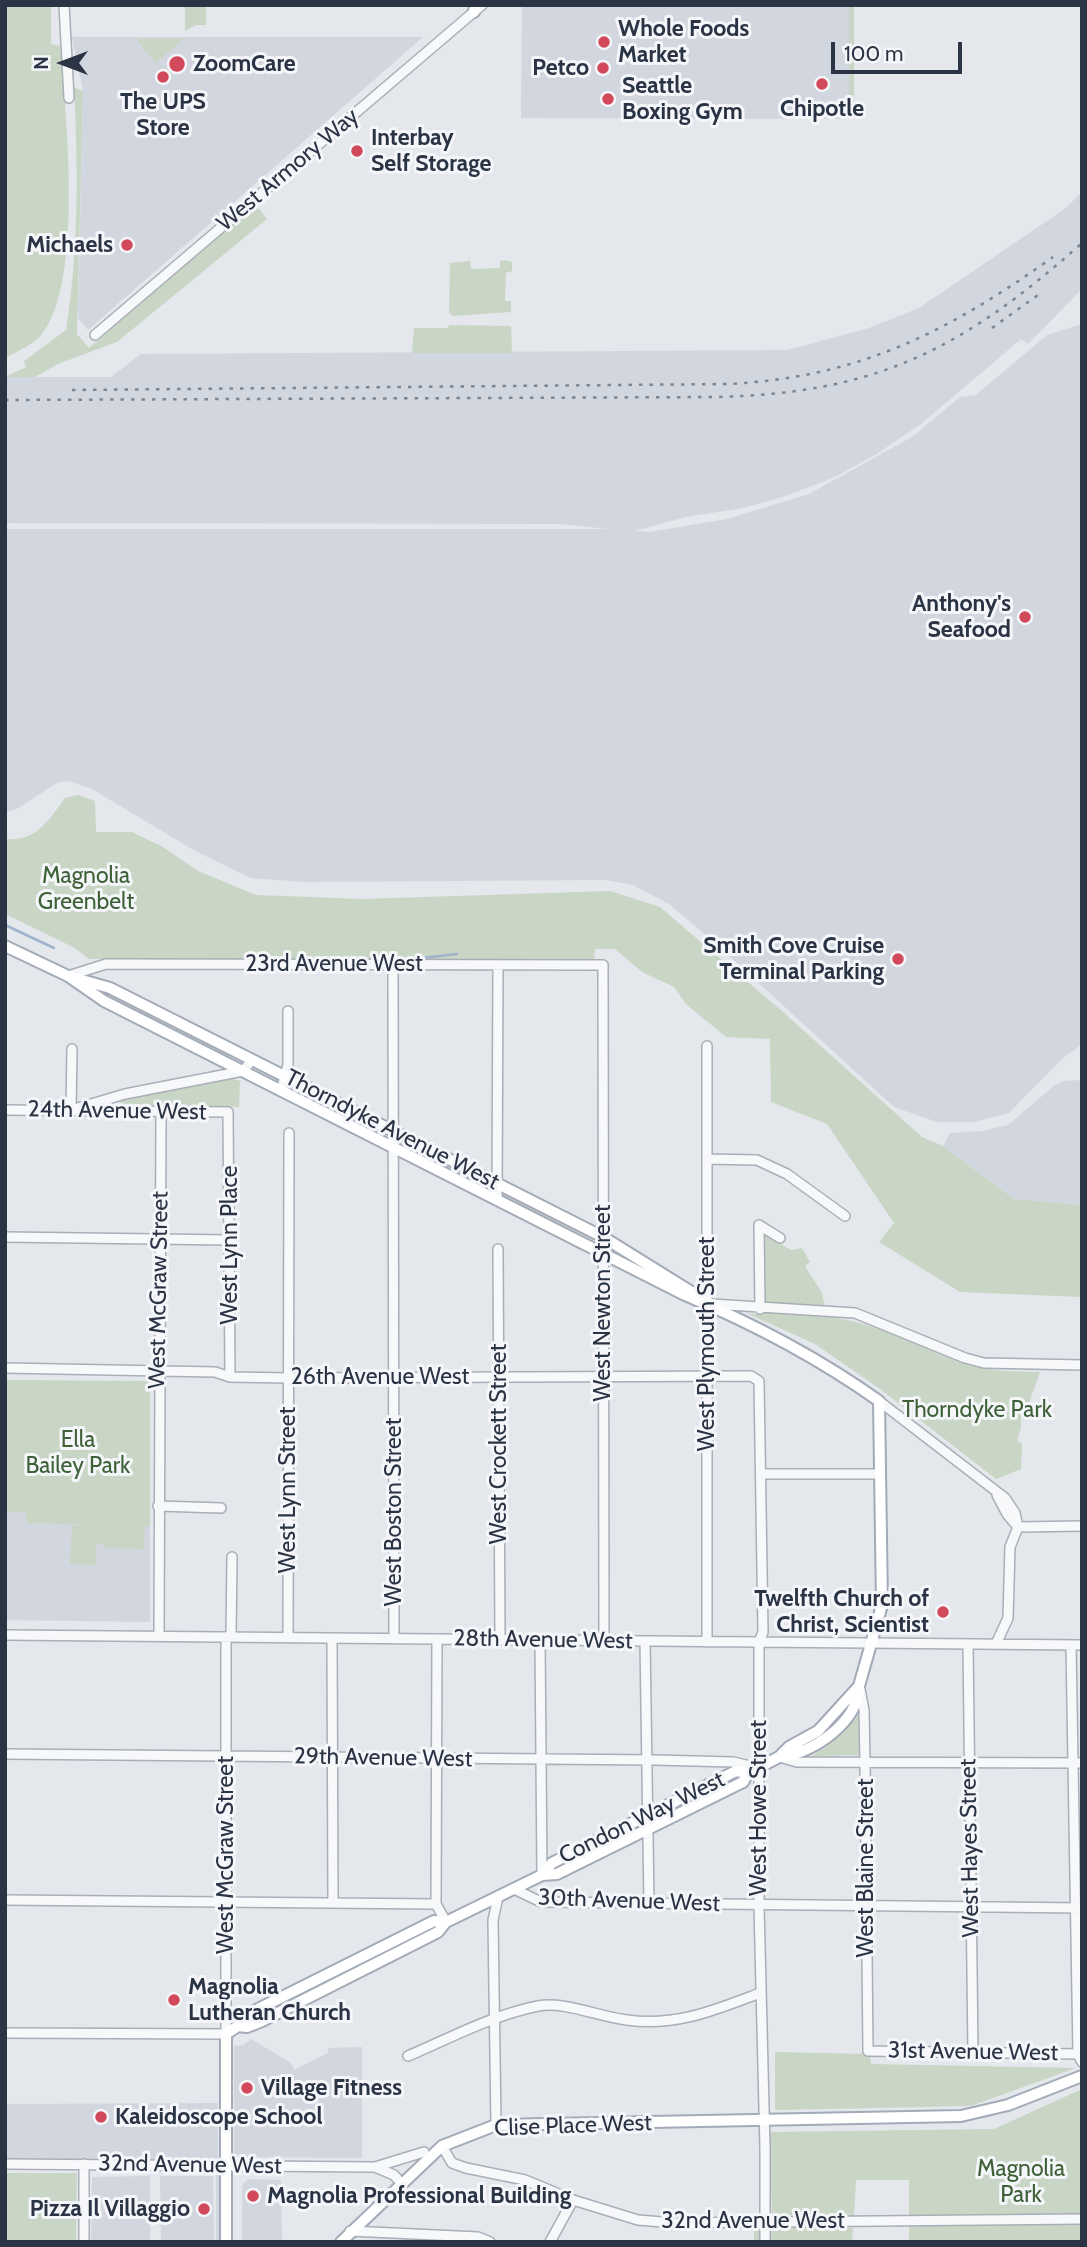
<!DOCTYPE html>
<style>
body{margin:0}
#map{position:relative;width:1087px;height:2247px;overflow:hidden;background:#e4e7ec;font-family:Cabin,sans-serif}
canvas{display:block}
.frame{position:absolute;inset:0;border:7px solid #2b3445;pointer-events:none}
.north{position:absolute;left:28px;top:28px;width:70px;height:70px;-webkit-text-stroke:5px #f4f6f9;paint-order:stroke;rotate:270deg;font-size:19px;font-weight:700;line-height:28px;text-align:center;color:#2b3445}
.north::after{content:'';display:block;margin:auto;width:24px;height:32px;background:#2b3445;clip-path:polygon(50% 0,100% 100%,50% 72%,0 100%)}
.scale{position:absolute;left:831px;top:42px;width:131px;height:32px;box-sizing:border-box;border:4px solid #2b3445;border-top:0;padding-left:9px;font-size:21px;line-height:24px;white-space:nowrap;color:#2b3445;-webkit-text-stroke:5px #f4f6f9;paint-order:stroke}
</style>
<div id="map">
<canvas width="1087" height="2247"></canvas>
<div class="frame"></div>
<div class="north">N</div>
<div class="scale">100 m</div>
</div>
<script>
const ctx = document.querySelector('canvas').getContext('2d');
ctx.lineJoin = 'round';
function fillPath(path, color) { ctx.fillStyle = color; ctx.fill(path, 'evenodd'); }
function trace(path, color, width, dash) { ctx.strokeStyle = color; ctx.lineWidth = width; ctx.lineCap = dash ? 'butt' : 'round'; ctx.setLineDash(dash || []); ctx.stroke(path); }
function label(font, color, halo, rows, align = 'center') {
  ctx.font = font + ' Cabin,sans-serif'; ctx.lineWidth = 6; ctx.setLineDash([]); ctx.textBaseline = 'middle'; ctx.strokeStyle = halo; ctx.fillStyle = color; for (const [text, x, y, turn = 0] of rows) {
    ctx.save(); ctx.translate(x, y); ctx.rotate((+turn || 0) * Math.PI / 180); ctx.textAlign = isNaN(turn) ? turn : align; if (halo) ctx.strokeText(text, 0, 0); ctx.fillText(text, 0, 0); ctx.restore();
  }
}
fillPath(new Path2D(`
 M 522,5 L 854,5 L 854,119 L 521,118 Z
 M 72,37 L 423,37 L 88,330 L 78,318 L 83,91 Z
 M 1082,192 L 1082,289 L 1028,344 L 1021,339 L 921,424 L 875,455 L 835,477 L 786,496 L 743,508 L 686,517 L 634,531 L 650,532 L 727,519 L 809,494 L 912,437 L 960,397 L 976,395 L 1047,335 L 1082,324 L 1082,1044 L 1063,1058 L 1009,1113 L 975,1122 L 937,1122 L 894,1107 L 714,942 L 669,904 L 633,885 L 606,880 L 305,882 L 251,878 L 197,852 L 92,789 L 68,781 L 57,783 L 15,810 L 5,812 L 5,529 L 608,529 L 561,524 L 5,523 L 5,377 L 111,377 L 141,354 L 787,350 L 869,328 L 919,308 L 1066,208 Z
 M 1082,1080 L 1082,1205 L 1014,1199 L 943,1146 L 950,1133 L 982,1131 L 1008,1125 L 1055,1085 L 1064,1081 Z
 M 5,1512 L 26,1512 L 26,1523 L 150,1526 L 150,1622 L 5,1620 Z
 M 251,2039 L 291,2063 L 294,2070 L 328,2053 L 328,2048 L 362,2047 L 362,2158 L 234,2157 L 234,2046 L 244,2045 Z
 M 218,2103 L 218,2159 L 5,2159 L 5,2104 Z
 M 216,2175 L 233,2175 L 233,2242 L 216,2242 Z
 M 150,2176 L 150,2242 L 91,2242 L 92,2177 Z
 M 160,2176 L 213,2176 L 214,2242 L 161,2242 Z
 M 248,2179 L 281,2180 L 282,2242 L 242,2242 L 242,2185 Z`), '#d2d6de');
fillPath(new Path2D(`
 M 185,5 L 206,5 L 206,25 L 196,25 L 185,31 Z
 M 849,5 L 854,5 L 854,114 L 849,114 Z
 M 5,6 L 51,6 L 51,44 L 60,46 C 66,111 84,285 41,335 C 33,345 16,352 5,358 Z
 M 185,38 L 156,63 L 136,39 Z
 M 74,87 L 83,91 L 77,334 L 89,348 L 255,204 L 267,219 L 117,342 L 58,364 L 35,377 L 5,377 L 26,367 L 24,361 L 66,330 C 79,249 78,169 74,87 Z
 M 505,260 L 512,262 L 512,271 L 506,273 L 505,301 L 511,301 L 511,312 L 453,316 L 449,313 L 450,263 L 470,261 L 471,269 L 500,268 L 500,261 Z
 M 449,325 L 511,326 L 512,353 L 412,353 L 414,328 L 448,328 Z
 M 78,795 L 95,801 L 96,832 L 132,832 L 163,847 L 198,871 L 256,895 L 363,899 L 610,891 L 660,907 L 783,1012 L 922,1137 L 943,1146 L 1014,1199 L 1082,1205 L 1082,1297 L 960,1292 L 879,1242 L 894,1223 L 827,1124 L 771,1102 L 770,1039 L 726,1037 L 686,1004 L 674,987 L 642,972 L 615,949 L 595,949 L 594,960 L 89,959 L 75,948 L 5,914 L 5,839 C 36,842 49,820 65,798 Z
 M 107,991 L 230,1053 L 229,1055 L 226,1057 L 106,996 Z
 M 231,1078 L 240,1081 L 239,1107 L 120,1104 L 122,1099 Z
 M 290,1083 L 385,1132 L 384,1136 L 289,1088 Z
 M 403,1141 L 490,1183 L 490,1186 L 487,1189 L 405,1147 Z
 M 501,1189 L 594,1238 L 593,1240 L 500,1196 Z
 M 763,1234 L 791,1250 L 802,1248 L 810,1262 L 805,1266 L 822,1293 L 827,1317 C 877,1321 918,1348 965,1364 C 989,1372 1015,1371 1040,1372 L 1029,1403 L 1021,1407 L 1021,1428 L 1017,1440 L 1022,1444 L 1021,1469 L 996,1479 L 880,1389 L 815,1344 L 746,1313 L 763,1315 Z
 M 5,1380 L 150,1381 L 150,1526 L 145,1526 L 144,1549 L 104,1548 L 104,1544 L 96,1543 L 96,1565 L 70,1564 L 72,1526 L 88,1525 L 26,1523 L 26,1512 L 5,1512 Z
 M 859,1714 L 859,1755 L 812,1756 L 842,1734 Z
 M 736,1776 L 739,1779 L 657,1817 L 657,1816 Z
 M 435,1925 L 437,1927 L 247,2021 L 248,2019 Z
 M 775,2052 L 870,2054 L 871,2064 L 1076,2068 L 971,2106 L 775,2110 Z
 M 1082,2089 L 1082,2242 L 909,2242 L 909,2180 L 856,2180 L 854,2216 L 772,2215 L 769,2132 L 994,2129 Z
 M 5,2173 L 77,2173 L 76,2242 L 5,2242 Z
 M 754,2227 L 853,2228 L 852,2242 L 754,2242 Z`), '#c9d6c5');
trace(new Path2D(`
 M 5,925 L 54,948
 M 422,958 L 457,954`), '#9fb4cc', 2.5);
const minor = new Path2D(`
 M 64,5 L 69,98
 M 95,335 L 482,5
 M 393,965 L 394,1639
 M 68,976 L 106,964 L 603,965 L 604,1641
 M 707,1046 L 707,1642
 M 72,1049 L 71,1110 L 125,1094 L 243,1071 L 252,1060
 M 281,1091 L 288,1065 L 288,1011
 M 5,1110 L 228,1112 L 230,1377
 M 707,1159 L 757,1160 L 787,1174 L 845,1216
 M 497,1200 L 498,965
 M 759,1225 L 760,1309
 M 759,1225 L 780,1238
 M 5,1237 L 230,1240
 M 498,1249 L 500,1640
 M 712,1304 L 855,1313 L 965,1358 L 984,1363 L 1082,1365
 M 5,1368 L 215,1372 L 230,1377 L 289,1378 L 751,1376 L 759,1381 L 763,1632 L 759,1642 L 759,1906 L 765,2148
 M 879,1401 L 1005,1498 L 1015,1513 L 1018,1527
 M 761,1474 L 880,1474
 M 997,1495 L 1007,1514 L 1018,1527
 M 158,1506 L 221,1508
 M 1018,1527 L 1082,1526
 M 5,1635 L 1082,1645
 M 159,1636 L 161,1112
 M 231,1637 L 232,1557
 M 288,1638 L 289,1133
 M 332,1638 L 333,1902
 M 437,1639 L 436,1904 L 446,1922
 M 540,1640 L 542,1875
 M 645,1641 L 649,1904
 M 968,1644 L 973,2053
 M 996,1644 L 1008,1618 L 1010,1547 L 1018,1527
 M 1071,1645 L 1078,2054 L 1082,2062
 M 860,1689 L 864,1710 L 865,1761 L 868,2051 L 1078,2054
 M 5,1754 L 655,1760 L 733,1762 L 759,1768
 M 783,1758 L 797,1762 L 1082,1763
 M 514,1889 L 541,1902 L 1082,1908
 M 5,1900 L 436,1904
 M 5,2033 L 226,2034 L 226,1637
 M 408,2056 C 450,2038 493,2015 538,2006 C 565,2001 599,2017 627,2020 C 676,2027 715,2010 760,1993
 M 496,2125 L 493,1920 L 498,1897
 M 442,2146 L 452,2163 L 466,2168 L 525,2180 L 573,2200 L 638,2220 L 674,2223 L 1082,2219
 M 5,2164 L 375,2167 L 424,2152
 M 84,2164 L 84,2242
 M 375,2167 L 394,2175 L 402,2184
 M 350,2231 L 478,2237 L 490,2242
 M 550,2242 L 573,2200`);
const major = new Path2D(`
 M 474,12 L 475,5
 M 5,946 L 68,976 L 110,988 L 603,1237 L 706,1301
 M 68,976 L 104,1001 L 685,1295 C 754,1324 817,1357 879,1401 L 882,1605 L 859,1686 C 860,1721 811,1755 779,1757
 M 542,1875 L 552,1863 L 736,1771 L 748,1773
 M 238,2026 L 247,2027 L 262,2021 L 438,1932 L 446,1922 L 542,1875 L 557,1874 L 743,1782 L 748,1773 L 779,1757 L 789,1747 L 818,1731 L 859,1686
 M 226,2242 L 226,2034 L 238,2026 L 244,2016 L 434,1921 L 446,1922
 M 341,2242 L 442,2146 L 496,2125 L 961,2116 L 1008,2105 L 1082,2076`);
trace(minor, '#a9aeb7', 12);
trace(major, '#a3abb8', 14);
trace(minor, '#f7f8fa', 9);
trace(major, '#fff', 10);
trace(new Path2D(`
 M 992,328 L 1038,295
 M 72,390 L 727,384 C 858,378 948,332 1053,257
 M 5,400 L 714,397 C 876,394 963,349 1082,243`), '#7d8696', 2.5, [3.5, 7]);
const minorBridge = new Path2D(`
 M 765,2148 L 765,2242`);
trace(minorBridge, '#a9aeb7', 12, []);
trace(minorBridge, '#f7f8fa', 9);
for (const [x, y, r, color] of [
 [604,42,7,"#d1495b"],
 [177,64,9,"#d1495b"],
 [603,68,7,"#d1495b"],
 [163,77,7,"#d1495b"],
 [822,84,7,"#d1495b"],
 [608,99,7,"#d1495b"],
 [357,151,7,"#d1495b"],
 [127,245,7,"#d1495b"],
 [1025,617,7,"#d1495b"],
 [898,959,7,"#d1495b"],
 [943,1612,7,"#d1495b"],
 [174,2000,7,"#d1495b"],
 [247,2088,7,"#d1495b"],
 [101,2117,7,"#d1495b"],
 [253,2196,7,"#d1495b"],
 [204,2209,7,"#d1495b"]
]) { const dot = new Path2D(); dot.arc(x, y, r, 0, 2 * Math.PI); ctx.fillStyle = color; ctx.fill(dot); trace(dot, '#f4f6f9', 2.5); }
label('bold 23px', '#2b3445', '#f4f6f9', [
 ["Whole Foods",618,29],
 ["Market",618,55],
 ["ZoomCare",193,64],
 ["Petco",589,68,"right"],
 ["Seattle",622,86],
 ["Boxing Gym",622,112],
 ["The UPS",163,102,"center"],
 ["Store",163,128,"center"],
 ["Chipotle",822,109,"center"],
 ["Interbay",371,138],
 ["Self Storage",371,164],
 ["Michaels",113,245,"right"],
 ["Anthony's",1011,604,"right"],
 ["Seafood",1011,630,"right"],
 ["Smith Cove Cruise",884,946,"right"],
 ["Terminal Parking",884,972,"right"],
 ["Twelfth Church of",929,1599,"right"],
 ["Christ, Scientist",929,1625,"right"],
 ["Magnolia",188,1987],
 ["Lutheran Church",188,2013],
 ["Village Fitness",261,2088],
 ["Kaleidoscope School",115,2117],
 ["Magnolia Professional Building",267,2196],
 ["Pizza Il Villaggio",190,2209,"right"]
], 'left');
label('23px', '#2b3445', '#f4f6f9', [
 ["West Armory Way",288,170,-40],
 ["23rd Avenue West",334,964],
 ["24th Avenue West",117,1111,1],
 ["Thorndyke Avenue West",392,1130,27],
 ["West Lynn Place",230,1245,-90],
 ["West McGraw Street",159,1290,-89],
 ["West Newton Street",603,1303,-90],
 ["West Plymouth Street",707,1344,-90],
 ["26th Avenue West",380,1377],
 ["West Crockett Street",499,1444,-90],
 ["West Lynn Street",288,1490,-90],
 ["West Boston Street",394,1512,-90],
 ["28th Avenue West",543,1640,1],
 ["29th Avenue West",383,1758,1],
 ["West Howe Street",759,1808,-90],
 ["Condon Way West",642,1818,-26],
 ["West Hayes Street",970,1848,-91],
 ["West McGraw Street",226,1855,-90],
 ["West Blaine Street",866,1868,-90],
 ["30th Avenue West",629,1901,2],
 ["31st Avenue West",973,2052,1],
 ["Clise Place West",573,2126,-2],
 ["32nd Avenue West",190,2165,1],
 ["32nd Avenue West",753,2221]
]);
label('23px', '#3f6138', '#f4f6f9', [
 ["Magnolia",86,876],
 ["Greenbelt",86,902],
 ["Thorndyke Park",977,1410],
 ["Ella",78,1440],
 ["Bailey Park",78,1466],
 ["Magnolia",1021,2169],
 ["Park",1021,2195]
]);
</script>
